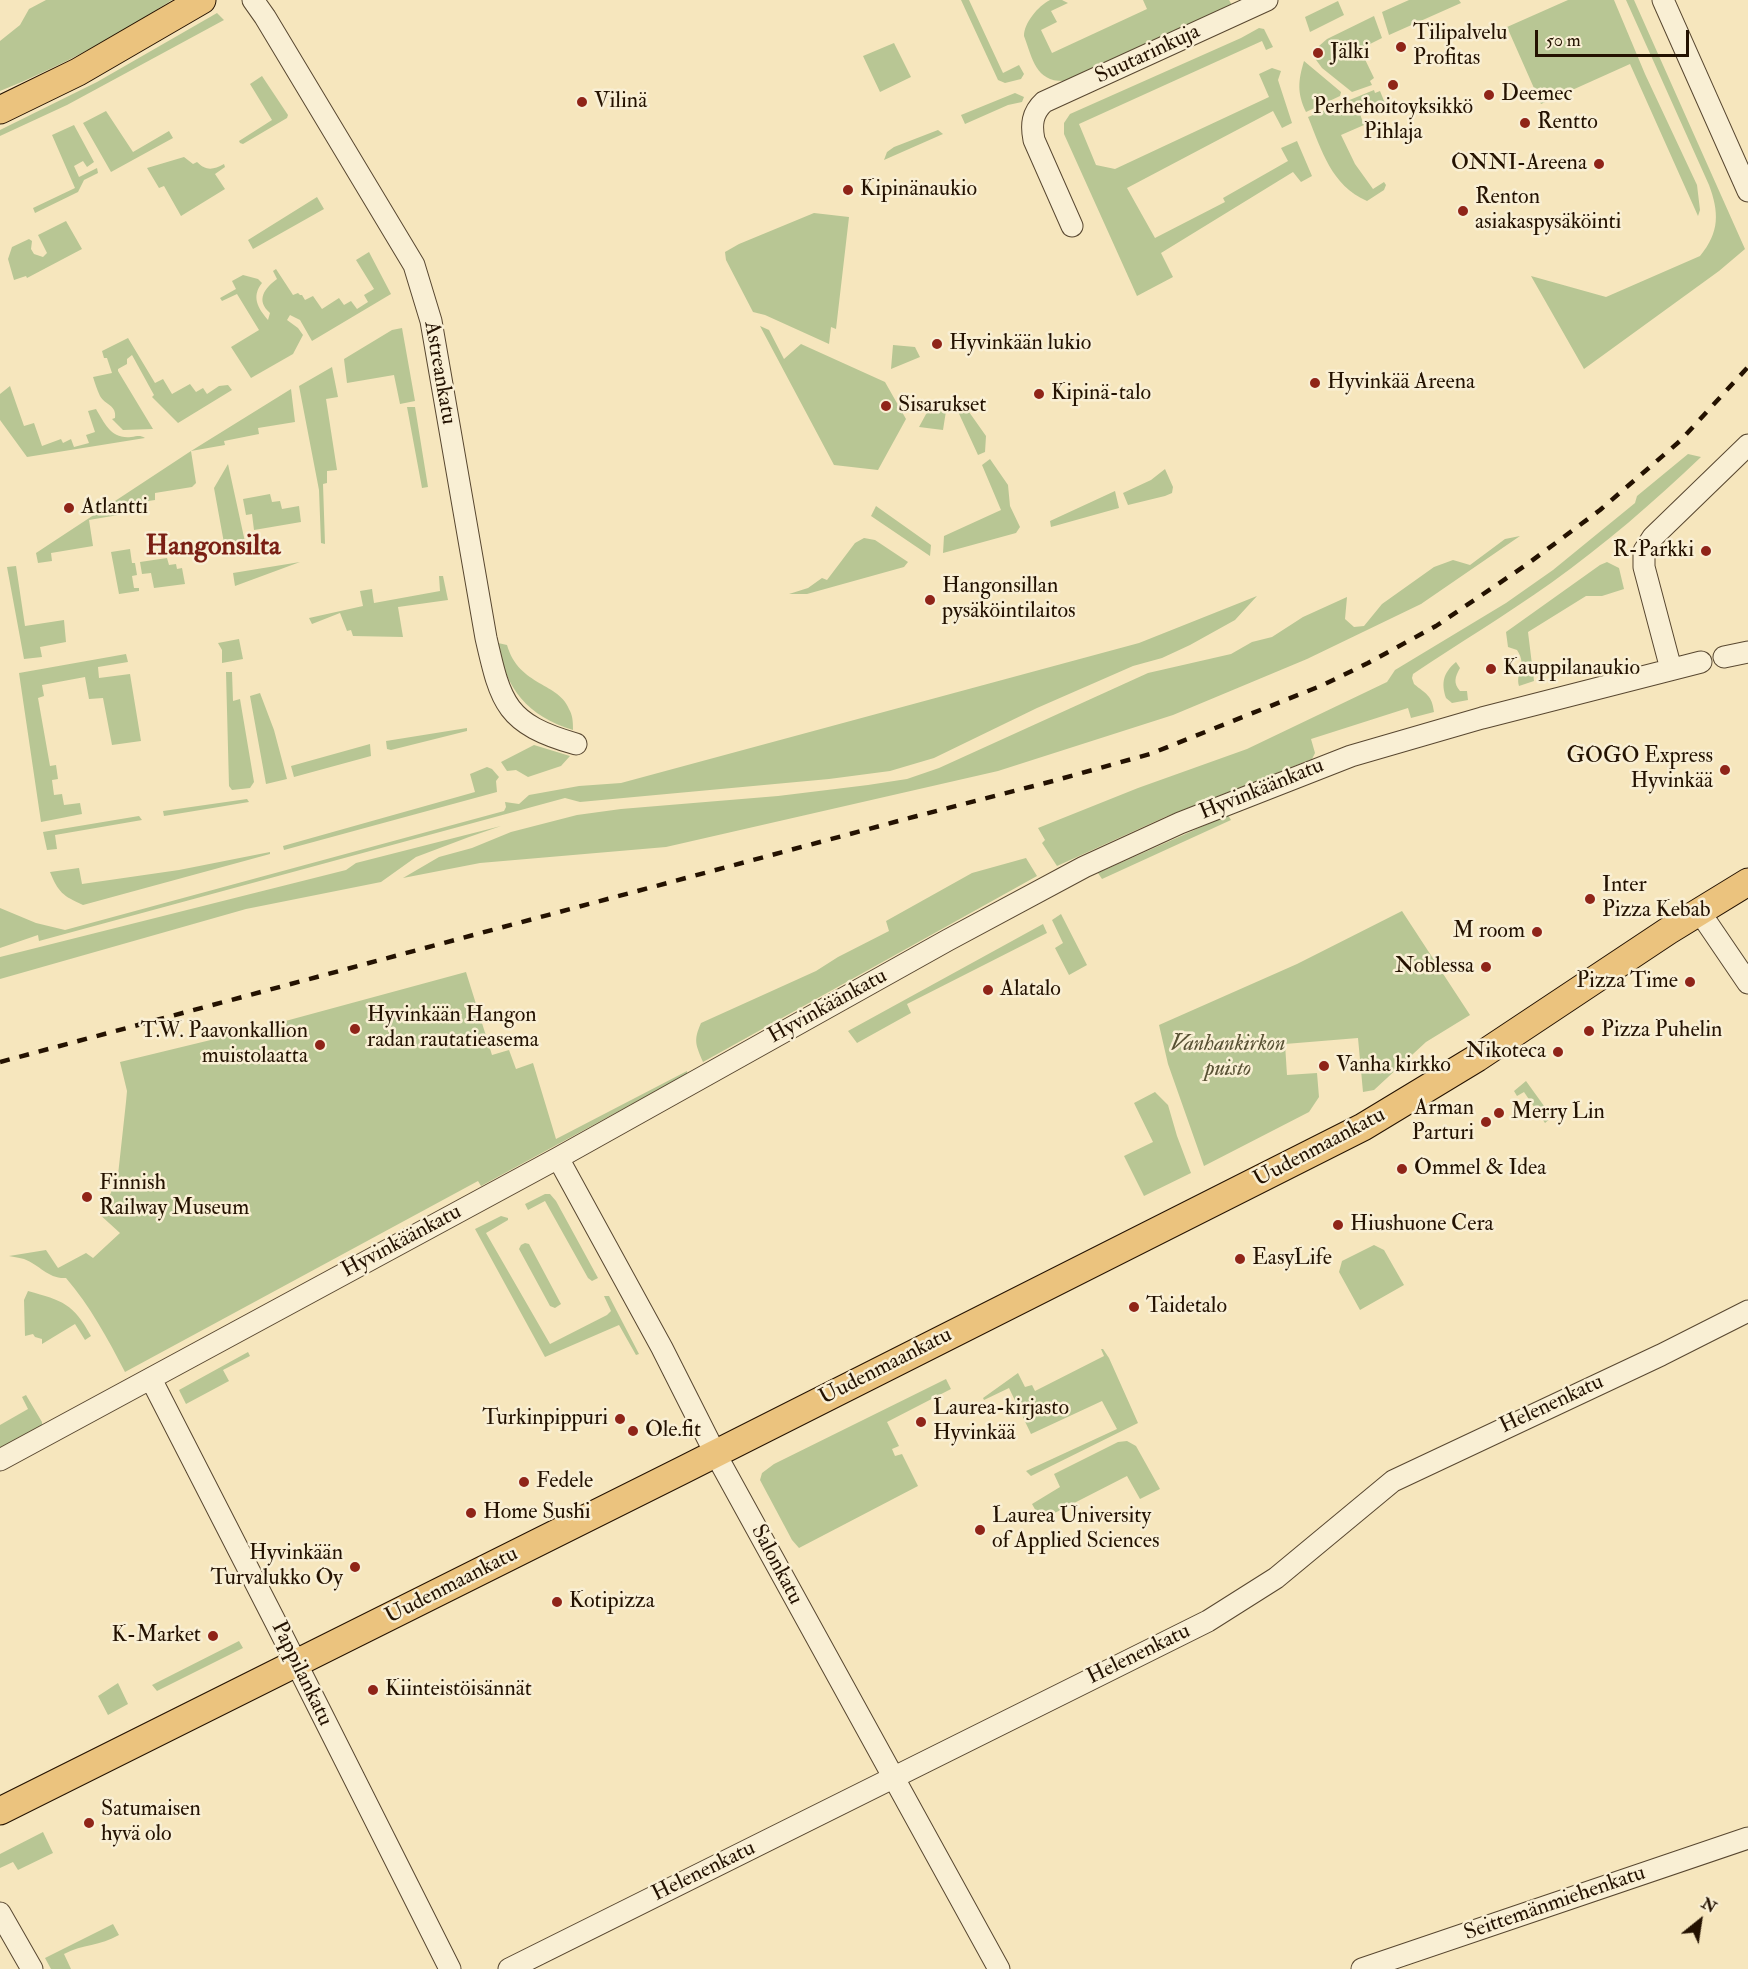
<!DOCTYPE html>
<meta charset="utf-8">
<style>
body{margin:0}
#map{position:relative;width:1748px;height:1969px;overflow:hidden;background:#f6e6bd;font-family:"IM FELL Double Pica",serif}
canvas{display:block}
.north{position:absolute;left:1670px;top:1891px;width:60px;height:60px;-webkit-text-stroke:4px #f9efd4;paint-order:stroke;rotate:30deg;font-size:16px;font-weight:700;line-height:24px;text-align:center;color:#241201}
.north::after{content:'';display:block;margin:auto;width:21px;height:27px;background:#241201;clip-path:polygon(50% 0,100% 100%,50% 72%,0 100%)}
.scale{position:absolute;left:1535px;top:30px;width:154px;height:27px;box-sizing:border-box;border:3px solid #241201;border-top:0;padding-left:8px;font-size:18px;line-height:21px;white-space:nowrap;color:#241201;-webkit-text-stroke:4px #f9efd4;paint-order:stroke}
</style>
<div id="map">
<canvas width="1748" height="1969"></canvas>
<div class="north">N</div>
<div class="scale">50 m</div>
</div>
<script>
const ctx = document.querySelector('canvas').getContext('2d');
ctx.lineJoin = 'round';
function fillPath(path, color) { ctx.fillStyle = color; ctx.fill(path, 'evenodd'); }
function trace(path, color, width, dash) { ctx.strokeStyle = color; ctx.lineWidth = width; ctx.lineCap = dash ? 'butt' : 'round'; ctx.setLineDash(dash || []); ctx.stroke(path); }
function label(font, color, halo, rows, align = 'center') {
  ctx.font = font + ' "IM FELL Double Pica",serif'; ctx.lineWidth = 5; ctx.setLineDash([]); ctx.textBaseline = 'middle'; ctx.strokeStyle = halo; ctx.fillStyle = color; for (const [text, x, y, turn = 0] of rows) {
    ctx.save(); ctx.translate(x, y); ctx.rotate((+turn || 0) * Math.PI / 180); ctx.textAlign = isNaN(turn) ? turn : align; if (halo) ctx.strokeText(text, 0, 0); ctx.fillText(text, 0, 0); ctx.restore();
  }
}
fillPath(new Path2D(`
 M 46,0 L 172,0 C 118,35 60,67 0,91 L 0,41 L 20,25 L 29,9 Z
 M 961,0 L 969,0 L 1003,73 L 1019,65 L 1024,74 L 1021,79 L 1005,83 L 998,80 Z
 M 1050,0 L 1062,0 L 1068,3 L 1051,11 L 1057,22 L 1041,30 L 1052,53 L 1147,9 L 1143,0 L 1229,0 L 1232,5 L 1067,81 C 1036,83 1033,60 1024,36 C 1024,23 1038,6 1050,0 Z
 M 1409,0 L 1459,0 L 1461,3 L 1389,35 L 1382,12 Z
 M 1568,0 L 1614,0 L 1645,74 L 1697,185 L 1700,210 L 1698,216 L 1630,64 L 1541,104 L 1507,27 Z
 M 1626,0 L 1634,0 L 1745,249 L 1719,271 L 1584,369 L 1531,276 L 1606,297 L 1700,256 C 1720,232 1719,212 1709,185 Z
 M 1338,1 L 1344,15 L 1310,32 L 1305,17 Z
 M 217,13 L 224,20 L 67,105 L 0,136 L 0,130 L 97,82 Z
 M 1374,16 L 1382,38 L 1360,49 L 1374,78 L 1370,81 L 1372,85 L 1352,92 L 1322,68 L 1311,53 L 1327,39 Z
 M 1259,28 L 1264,29 L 1273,47 L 1266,50 L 1262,41 L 1079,124 L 1096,165 L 1115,169 L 1269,97 L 1259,74 L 1272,68 L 1281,71 L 1278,80 L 1292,123 L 1282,128 L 1273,111 L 1127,188 L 1155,238 L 1225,202 L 1223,198 L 1288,161 L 1281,148 L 1297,141 L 1312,176 L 1301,182 L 1293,172 L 1161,253 L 1173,277 L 1137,296 L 1064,134 L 1064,123 L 1070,114 L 1241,38 Z
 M 894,43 L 911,77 L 880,92 L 863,56 Z
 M 1304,61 L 1341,92 L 1340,96 L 1306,112 C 1297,93 1298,81 1304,61 Z
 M 262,76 L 288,115 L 287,118 L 243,144 L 240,143 L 239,141 L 272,120 L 250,84 Z
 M 1374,90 L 1375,93 L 1380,91 L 1387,108 L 1371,115 L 1368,110 L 1360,114 L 1364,125 L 1341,135 L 1355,164 L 1373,189 L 1384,182 L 1386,185 L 1384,190 L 1367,201 C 1331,185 1322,151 1308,117 Z
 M 1015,93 L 1024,97 L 1022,102 L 1008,105 L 965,124 L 961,115 Z
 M 106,111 L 133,152 L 169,131 L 173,138 L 111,172 L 83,123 Z
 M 74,125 L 94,162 L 87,167 L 83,161 L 74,166 L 79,177 L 97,168 L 98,173 L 84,180 L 78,192 L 35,213 L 33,208 L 75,188 L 52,135 Z
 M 938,130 L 943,134 L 884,160 L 887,152 L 894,147 Z
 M 184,157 L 193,164 L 197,162 C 206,171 213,170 224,164 L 225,167 L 215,174 L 225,189 L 181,216 L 164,186 L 159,188 L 147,168 Z
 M 317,197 L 324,209 L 253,249 L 248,240 Z
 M 814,213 L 849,217 L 836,329 L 831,327 L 829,344 L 765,315 L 753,312 L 726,260 L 725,252 L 739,244 Z
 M 66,221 L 82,249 L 27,278 L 26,276 L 14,280 L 8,259 L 12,247 L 29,239 L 32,241 L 31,249 L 34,254 L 43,257 L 47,253 L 38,235 Z
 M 369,252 L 391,294 L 312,341 L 300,320 L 290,315 L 287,320 L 298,328 L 303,335 L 293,354 L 251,378 L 231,347 L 259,330 L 237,294 L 222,301 L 220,298 L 236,289 L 232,281 L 243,275 L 258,279 L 262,283 C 251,297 258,308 268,320 L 270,313 C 255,300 265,288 277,279 L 273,271 L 276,269 L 293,295 L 298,293 L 300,295 L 302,295 L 305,300 L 313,296 L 322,309 L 339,298 L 344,305 L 351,301 L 357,309 L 368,302 L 364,295 L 374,289 L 356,260 Z
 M 760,326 L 769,330 L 784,359 L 801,344 L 885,382 L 906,419 L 878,470 L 834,465 Z
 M 402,328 L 415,401 L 400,404 L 394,375 L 347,383 L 344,359 L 392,330 Z
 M 128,338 L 155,383 L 163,379 L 172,394 L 190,384 L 196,392 L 203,388 L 207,394 L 219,386 L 228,385 L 232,390 L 178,423 L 152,397 L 154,395 L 132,355 L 127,359 L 127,364 L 118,369 L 118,371 L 153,429 L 123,430 L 112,419 L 115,418 C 117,405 105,405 100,396 C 97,390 95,383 93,377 L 112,373 L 107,358 L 104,358 L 102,351 Z
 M 893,345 L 915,347 L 920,357 L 891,369 Z
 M 332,367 L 338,397 L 326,399 L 337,470 L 327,471 L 327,483 L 323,484 L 325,544 L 321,543 L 319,490 L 299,386 Z
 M 10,386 L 24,426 L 34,423 L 42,446 L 61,439 L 63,443 L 71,439 L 74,447 L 89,443 L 86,435 L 95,432 L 88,411 L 96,409 C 105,424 111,439 131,437 C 138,436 140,435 145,438 L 27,457 L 0,420 L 0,394 Z
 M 291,389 L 295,422 L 258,428 L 259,434 L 224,441 L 225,445 L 191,451 L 196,483 L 192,487 L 155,493 L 155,500 L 123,505 L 124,514 L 89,520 L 93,546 L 51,553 L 52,561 L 38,563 L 36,553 L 191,451 Z
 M 962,402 L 986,436 L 985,452 L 978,455 L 955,405 Z
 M 931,405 L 946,411 L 943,430 L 919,427 Z
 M 407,407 L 415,407 L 428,487 L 422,488 Z
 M 1688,454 L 1701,457 C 1654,502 1604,545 1551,583 C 1506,615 1459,643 1413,674 L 1412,678 L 1414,684 C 1426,694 1432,695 1434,712 L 1411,718 L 1408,708 L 1311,739 L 1315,753 L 1312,759 L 1165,817 L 1057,866 L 1042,843 L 1045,840 L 1038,828 L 1138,788 L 1247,749 L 1387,682 L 1395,670 L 1506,603 L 1553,570 L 1635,503 L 1637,496 Z
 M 990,459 L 1008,485 L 1010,506 L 1020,527 L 1016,533 L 943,553 L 944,536 L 1001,510 L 982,465 Z
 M 228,464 L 247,551 L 226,554 L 214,488 Z
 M 1165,469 L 1173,487 L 1172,493 L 1165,496 L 1128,505 L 1123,493 L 1151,480 Z
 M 1115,491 L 1119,508 L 1051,527 L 1050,521 Z
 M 270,494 L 272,502 L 280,501 L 282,509 L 299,506 L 301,522 L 254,530 L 252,514 L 246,515 L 243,499 Z
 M 876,506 L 931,545 L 930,556 L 871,516 Z
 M 1520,536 L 1421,604 L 1307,659 L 1173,715 L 998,771 L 666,847 L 480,863 L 403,878 L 439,857 L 472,848 L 511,832 L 577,815 L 621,809 L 778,796 L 868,785 L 907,779 L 939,768 L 1148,673 L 1231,654 L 1252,642 L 1272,637 L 1303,617 L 1347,597 L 1345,619 L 1354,627 L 1364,626 L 1382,604 L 1434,567 L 1453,560 L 1470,565 L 1505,539 Z
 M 864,538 L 875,540 L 908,562 L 904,567 L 807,594 L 789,594 L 808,588 L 822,578 L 827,580 L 855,543 Z
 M 130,549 L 132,563 L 135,563 L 137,575 L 132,576 L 134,588 L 139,588 L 139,591 L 119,594 L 111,552 Z
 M 167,558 L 169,565 L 176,564 L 177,569 L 182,568 L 185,584 L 154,588 L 151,573 L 142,574 L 140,562 Z
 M 300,562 L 235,586 L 233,573 Z
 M 1607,562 L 1619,568 L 1624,589 L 1602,596 L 1586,596 L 1528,632 L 1534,681 L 1519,686 C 1515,672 1528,667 1517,650 L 1508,647 L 1506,632 L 1600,565 Z
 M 16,566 L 25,626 L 64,620 L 66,642 L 40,647 L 42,657 L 24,659 L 7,567 Z
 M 439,576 L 443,576 L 448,600 L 398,607 L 403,637 L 353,636 L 351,630 L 347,631 L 340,613 L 312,624 L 309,618 L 363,606 L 360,591 L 372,589 L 374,603 L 440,591 Z
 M 1257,596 L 1235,620 L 1190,645 L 1162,658 L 1133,666 L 1037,708 L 934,758 L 890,771 L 829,779 L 580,802 L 565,798 L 39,941 L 38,935 L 0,948 L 0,908 L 36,923 L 65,930 L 504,811 L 506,807 L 505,802 L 519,804 L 529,795 L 579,786 L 621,783 L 1139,643 Z
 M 239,639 L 243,659 L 222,663 L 222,650 L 218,643 Z
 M 498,643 L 507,645 C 519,687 560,682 570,711 C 573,717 573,724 573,730 C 528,716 505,689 498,643 Z
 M 126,654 L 128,662 L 98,667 L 99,678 L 130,674 L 141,741 L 112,745 L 103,698 L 89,699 L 85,677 L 42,685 L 44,696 L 38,698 L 50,766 L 56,765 L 58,779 L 52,780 L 54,795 L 62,794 L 64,805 L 80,803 L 82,814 L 41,822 L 19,673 Z
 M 1456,662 L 1460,668 C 1455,677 1453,683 1460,691 L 1467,691 L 1468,700 L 1452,703 L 1446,698 C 1441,683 1443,673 1456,662 Z
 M 226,672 L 232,672 L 233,701 L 240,699 L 254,782 L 250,788 L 232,790 L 229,786 Z
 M 260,693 L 274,730 L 287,779 L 266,784 L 250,696 Z
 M 467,728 L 467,731 L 391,750 L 387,749 L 386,741 Z
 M 370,744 L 371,756 L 294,777 L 291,766 Z
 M 534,745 L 570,756 L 561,766 L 528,777 L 516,770 L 507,771 L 501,762 Z
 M 487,767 L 492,769 L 499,777 L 496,781 L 497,792 L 284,850 L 283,846 L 475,792 L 470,774 Z
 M 247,799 L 249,802 L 164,816 L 163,811 Z
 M 1228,815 L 1231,820 L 1102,879 L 1098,873 Z
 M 139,816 L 142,820 L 55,835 L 57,849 L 47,850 L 43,832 Z
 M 501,826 L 469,837 L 416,857 L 381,882 L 246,909 L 0,979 L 0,957 L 346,870 L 356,863 Z
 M 270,852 L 270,854 L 83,905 C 63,896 58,892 50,872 L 79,868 L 82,884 L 179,870 Z
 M 1026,858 L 1037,876 L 703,1062 C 696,1045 693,1041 701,1023 L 816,971 L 838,957 L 889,931 L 886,921 L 972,873 Z
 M 1402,911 L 1470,1015 L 1426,1042 L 1374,1090 L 1363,1092 L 1358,1038 L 1285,1044 L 1287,1075 L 1317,1073 L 1319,1097 L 1309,1112 L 1204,1166 L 1168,1064 L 1159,1025 L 1297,964 Z
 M 1061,914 L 1087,965 L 1069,975 L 1055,948 L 1063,943 L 1052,920 Z
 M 1043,924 L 1047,933 L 907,1004 L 911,1013 L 857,1043 L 848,1031 Z
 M 466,972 L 492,1055 L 509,1050 L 516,1069 L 533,1063 L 556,1139 L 687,1071 L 687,1074 L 481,1186 L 478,1181 L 125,1372 C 108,1339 90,1306 66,1278 C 48,1279 40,1265 24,1259 C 20,1258 14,1257 9,1256 L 46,1250 L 58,1268 L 86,1253 L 93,1258 L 120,1233 L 98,1213 L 108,1200 L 118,1175 L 126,1102 L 127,1091 L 120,1062 L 256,1029 Z
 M 1526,1081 L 1552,1117 L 1545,1123 L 1524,1092 L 1517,1096 L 1514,1091 Z
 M 1155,1092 L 1168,1105 L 1177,1136 L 1191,1173 L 1144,1196 L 1124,1156 L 1153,1142 L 1134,1103 Z
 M 545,1194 L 550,1194 L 556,1201 L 598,1278 L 592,1281 L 588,1278 L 545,1201 L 528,1210 L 525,1204 Z
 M 501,1216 L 508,1218 L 508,1220 L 486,1233 L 550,1344 L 607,1315 L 611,1311 L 604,1296 L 609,1296 L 639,1354 L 636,1355 L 619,1325 L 545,1357 L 475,1229 Z
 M 525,1243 L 529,1244 L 561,1304 L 555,1308 L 550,1306 L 519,1249 L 521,1245 Z
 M 1374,1245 L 1384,1250 L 1404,1285 L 1360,1310 L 1339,1272 L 1342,1261 Z
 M 28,1291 C 63,1301 73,1303 91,1336 L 85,1340 L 75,1324 L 42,1344 L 42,1339 L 35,1337 L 33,1334 L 25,1336 L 24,1300 Z
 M 1101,1349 L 1103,1349 L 1109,1358 L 1138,1423 L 1031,1476 L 1026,1471 L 1117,1429 L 1102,1401 L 1031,1434 L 1009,1388 L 984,1400 L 983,1398 L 1018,1373 L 1025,1387 L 1032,1385 L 1035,1391 L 1104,1356 Z
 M 248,1352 L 250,1356 L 223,1370 L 229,1381 L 186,1404 L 179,1390 Z
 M 946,1379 L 951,1389 L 887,1422 L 899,1446 L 892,1449 L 895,1456 L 902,1454 L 918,1486 L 799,1548 L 792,1540 L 760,1480 L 762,1473 L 774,1464 Z
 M 26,1395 L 42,1422 L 42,1426 L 0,1449 L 0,1425 L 28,1409 L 22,1397 Z
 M 1127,1441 L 1136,1446 L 1160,1489 L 1140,1499 L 1127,1476 L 1041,1520 L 1032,1504 L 1060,1487 L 1054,1474 L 1118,1442 Z
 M 239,1641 L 243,1648 L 157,1691 L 152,1685 Z
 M 118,1683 L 128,1704 L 108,1715 L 98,1696 Z
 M 43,1832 L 53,1853 L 18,1870 L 13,1862 L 0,1868 L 0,1854 Z
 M 113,1924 L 119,1935 C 100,1946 83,1944 64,1954 L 71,1969 L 51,1969 L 45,1958 Z`), '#b8c694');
const minor = new Path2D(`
 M 253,0 L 265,17 L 414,265 L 431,321 L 486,638 C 501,704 506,724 576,744
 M 1663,0 L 1748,191
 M 1072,226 L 1034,140 C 1031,125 1032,113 1044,102 L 1267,0
 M 1724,657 L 1748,652
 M 1671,669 L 1644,567 L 1644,551 L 1653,537 L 1748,445
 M 1699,911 L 1748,983
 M 558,1158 L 662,1348 L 715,1453 L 999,1969
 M 151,1379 L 277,1625 L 450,1969
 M 0,1460 L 558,1158 L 948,940 L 1084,867 L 1180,823 L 1351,756 L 1482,718 L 1701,662
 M 0,1913 L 32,1969
 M 509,1969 L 1208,1621 L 1276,1578 L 1393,1481 L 1661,1355 L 1748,1311
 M 1362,1969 L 1748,1838`);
const major = new Path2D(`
 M 0,110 L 78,72 L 202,0
 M 0,1811 L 683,1470 L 1363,1127 L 1477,1058 L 1668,931 L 1748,882`);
trace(minor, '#584730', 23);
trace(major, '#241201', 29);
trace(minor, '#f9efd4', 21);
trace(major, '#ebc37e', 27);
trace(new Path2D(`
 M 0,1062 L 917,816 L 1053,781 L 1150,754 L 1323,685 L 1368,663 L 1436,626 L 1526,565 L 1600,510 L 1680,441 L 1748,367`), '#241201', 4.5, [10, 10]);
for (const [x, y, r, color] of [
 [1401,47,6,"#8f2418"],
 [1318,53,6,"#8f2418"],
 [1393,85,6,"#8f2418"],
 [1489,95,6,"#8f2418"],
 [582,102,6,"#8f2418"],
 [1525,123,6,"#8f2418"],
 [1599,164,6,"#8f2418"],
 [848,190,6,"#8f2418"],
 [1463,211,6,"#8f2418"],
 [937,344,6,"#8f2418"],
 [1315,383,6,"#8f2418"],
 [1039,394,6,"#8f2418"],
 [886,406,6,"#8f2418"],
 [69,508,6,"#8f2418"],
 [1706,551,6,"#8f2418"],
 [930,600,6,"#8f2418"],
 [1491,669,6,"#8f2418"],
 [1725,770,6,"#8f2418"],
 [1590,899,6,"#8f2418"],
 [1537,932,6,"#8f2418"],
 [1486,967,6,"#8f2418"],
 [1690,982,6,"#8f2418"],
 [988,990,6,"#8f2418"],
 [355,1029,6,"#8f2418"],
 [1589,1031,6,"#8f2418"],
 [320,1045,6,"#8f2418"],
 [1558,1052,6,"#8f2418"],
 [1324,1066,6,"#8f2418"],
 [1499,1113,6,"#8f2418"],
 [1486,1122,6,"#8f2418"],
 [1402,1169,6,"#8f2418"],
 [87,1197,6,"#8f2418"],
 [1338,1225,6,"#8f2418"],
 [1240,1259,6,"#8f2418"],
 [1134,1307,6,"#8f2418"],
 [620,1419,6,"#8f2418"],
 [921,1422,6,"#8f2418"],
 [633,1431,6,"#8f2418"],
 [524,1482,6,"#8f2418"],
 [471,1513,6,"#8f2418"],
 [980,1530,6,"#8f2418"],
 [355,1567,6,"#8f2418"],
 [557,1602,6,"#8f2418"],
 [213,1636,6,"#8f2418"],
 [373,1690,6,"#8f2418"],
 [89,1823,6,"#8f2418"]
]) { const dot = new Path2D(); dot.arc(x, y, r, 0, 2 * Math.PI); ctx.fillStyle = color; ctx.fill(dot); trace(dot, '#f9efd4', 2); }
label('22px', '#241201', '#f9efd4', [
 ["Tilipalvelu",1413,34],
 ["Profitas",1413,59],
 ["Jälki",1330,53],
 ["Deemec",1501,95],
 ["Vilinä",594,102],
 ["Perhehoitoyksikkö",1393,108,"center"],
 ["Pihlaja",1393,133,"center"],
 ["Rentto",1537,123],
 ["ONNI-Areena",1587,164,"right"],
 ["Kipinänaukio",860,190],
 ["Renton",1475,198],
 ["asiakaspysäköinti",1475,223],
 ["Hyvinkään lukio",949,344],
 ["Hyvinkää Areena",1327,383],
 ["Kipinä-talo",1051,394],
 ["Sisarukset",898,406],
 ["Atlantti",81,508],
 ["R-Parkki",1694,551,"right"],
 ["Hangonsillan",942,587],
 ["pysäköintilaitos",942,612],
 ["Kauppilanaukio",1503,669],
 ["GOGO Express",1713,757,"right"],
 ["Hyvinkää",1713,782,"right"],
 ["Inter",1602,886],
 ["Pizza Kebab",1602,911],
 ["M room",1525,932,"right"],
 ["Noblessa",1474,967,"right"],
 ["Pizza Time",1678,982,"right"],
 ["Alatalo",1000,990],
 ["Hyvinkään Hangon",367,1016],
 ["radan rautatieasema",367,1041],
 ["Pizza Puhelin",1601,1031],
 ["T.W. Paavonkallion",308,1032,"right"],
 ["muistolaatta",308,1057,"right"],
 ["Nikoteca",1546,1052,"right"],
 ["Vanha kirkko",1336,1066],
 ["Arman",1474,1109,"right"],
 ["Parturi",1474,1134,"right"],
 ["Merry Lin",1511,1113],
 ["Ommel & Idea",1414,1169],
 ["Finnish",99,1184],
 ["Railway Museum",99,1209],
 ["Hiushuone Cera",1350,1225],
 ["EasyLife",1252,1259],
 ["Taidetalo",1146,1307],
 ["Laurea-kirjasto",933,1409],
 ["Hyvinkää",933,1434],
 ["Turkinpippuri",608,1419,"right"],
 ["Ole.fit",645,1431],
 ["Fedele",536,1482],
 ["Home Sushi",483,1513],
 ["Laurea University",992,1517],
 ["of Applied Sciences",992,1542],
 ["Hyvinkään",343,1554,"right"],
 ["Turvalukko Oy",343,1579,"right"],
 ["Kotipizza",569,1602],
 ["K-Market",201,1636,"right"],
 ["Kiinteistöisännät",385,1690],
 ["Satumaisen",101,1810],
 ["hyvä olo",101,1835]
], 'left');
label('22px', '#241201', '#f9efd4', [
 ["Suutarinkuja",1148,55,-25],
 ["Astreankatu",439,373,80],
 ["Hyvinkäänkatu",1262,790,-22],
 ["Hyvinkäänkatu",828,1007,-29],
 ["Uudenmaankatu",1320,1148,-28],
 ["Hyvinkäänkatu",402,1242,-28],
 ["Uudenmaankatu",886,1367,-27],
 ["Helenenkatu",1552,1405,-25],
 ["Salonkatu",776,1565,62],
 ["Uudenmaankatu",452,1586,-27],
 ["Helenenkatu",1139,1655,-26],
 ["Pappilankatu",301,1674,64],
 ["Helenenkatu",704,1872,-26],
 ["Seittemänmiehenkatu",1555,1904,-19]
]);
label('italic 22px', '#585134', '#f9efd4', [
 ["Vanhankirkon",1228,1045],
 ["puisto",1228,1070]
]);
label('bold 28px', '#7a1f14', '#f9efd4', [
 ["Hangonsilta",213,548]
]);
</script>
